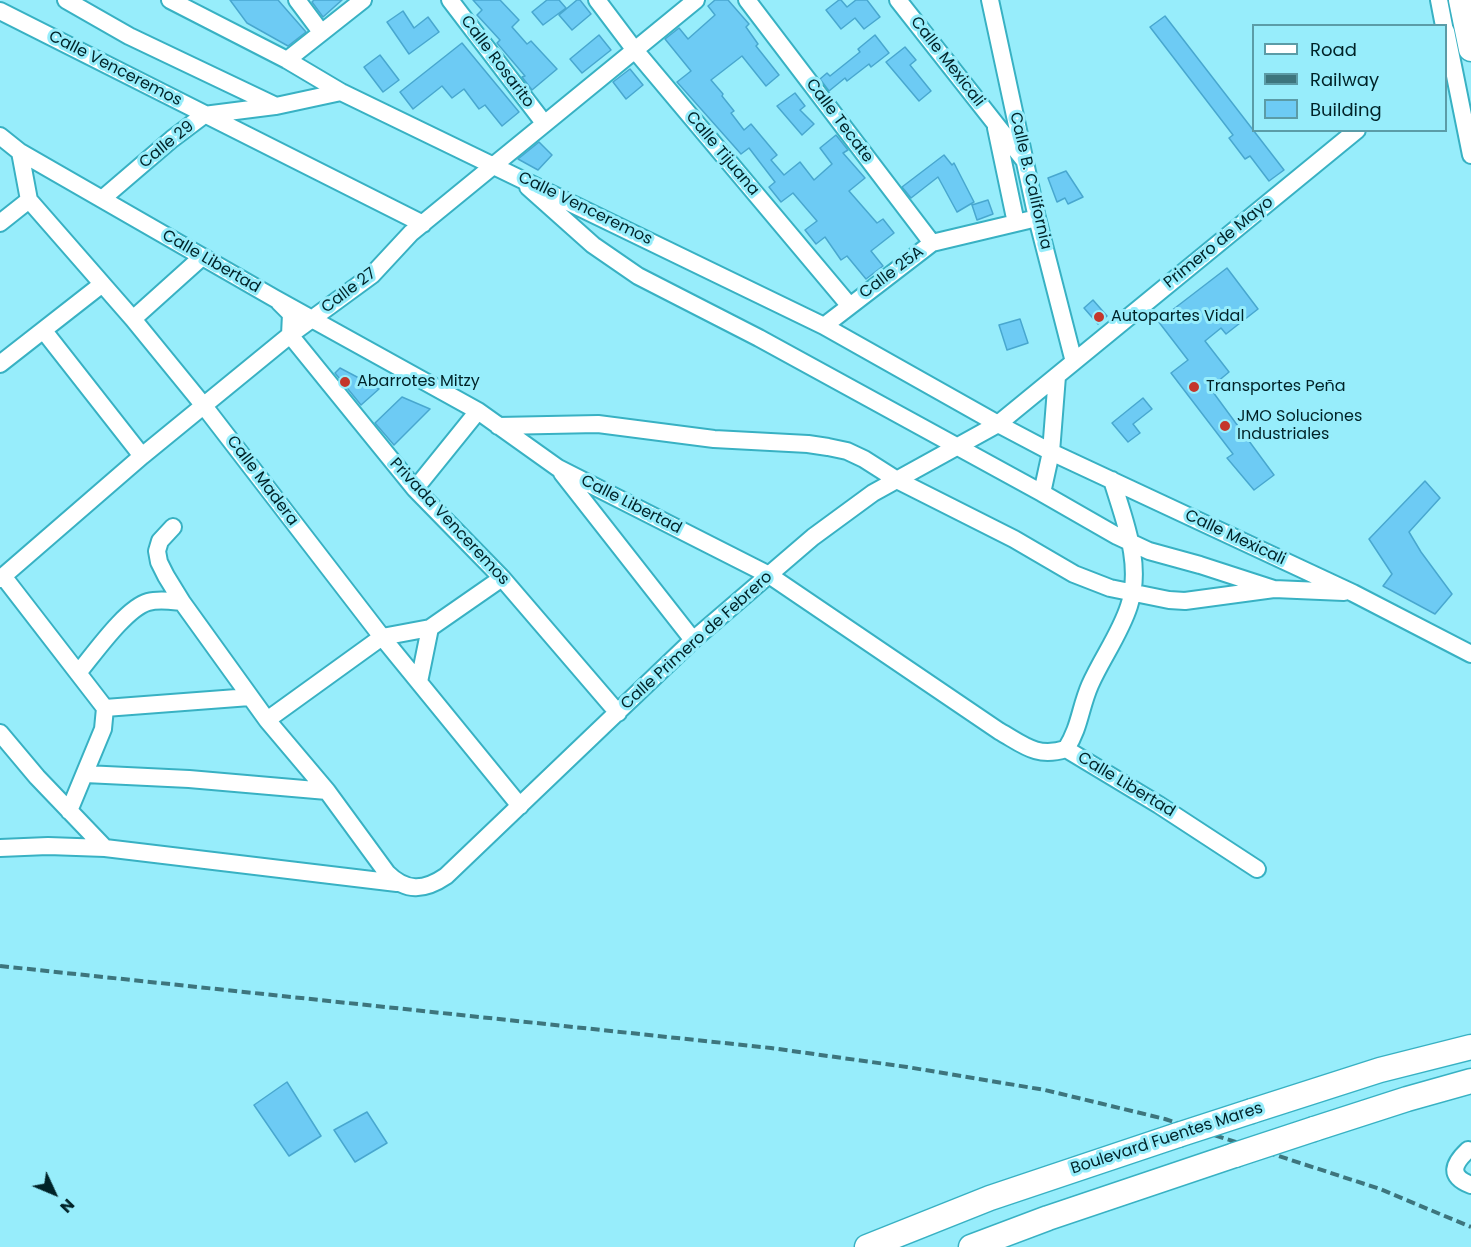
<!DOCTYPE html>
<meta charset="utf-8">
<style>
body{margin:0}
#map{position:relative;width:1471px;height:1247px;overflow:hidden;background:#97edfb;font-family:Poppins,sans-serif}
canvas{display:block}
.legend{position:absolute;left:1252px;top:24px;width:195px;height:108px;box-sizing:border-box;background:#97edfb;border:2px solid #5b9ca7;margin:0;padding:8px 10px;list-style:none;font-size:18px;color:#002328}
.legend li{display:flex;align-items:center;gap:12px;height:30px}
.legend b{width:30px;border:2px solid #5b9ca7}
.north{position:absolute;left:24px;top:1163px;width:60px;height:60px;-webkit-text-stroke:4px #97edfb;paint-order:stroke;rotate:134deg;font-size:16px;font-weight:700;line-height:24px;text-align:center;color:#002328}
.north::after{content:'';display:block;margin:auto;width:21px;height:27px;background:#002328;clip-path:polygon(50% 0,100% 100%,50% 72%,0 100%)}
</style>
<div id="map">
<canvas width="1471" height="1247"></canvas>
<ul class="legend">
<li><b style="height:8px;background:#fff"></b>Road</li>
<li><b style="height:8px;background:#3d757d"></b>Railway</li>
<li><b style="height:16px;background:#6dcbf4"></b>Building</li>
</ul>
<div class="north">N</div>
</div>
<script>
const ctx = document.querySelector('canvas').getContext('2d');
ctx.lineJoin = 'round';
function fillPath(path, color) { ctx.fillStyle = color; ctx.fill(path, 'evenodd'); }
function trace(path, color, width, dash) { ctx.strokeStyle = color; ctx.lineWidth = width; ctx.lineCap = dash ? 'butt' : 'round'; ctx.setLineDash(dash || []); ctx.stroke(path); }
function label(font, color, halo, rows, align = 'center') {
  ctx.font = font + ' Poppins,sans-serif'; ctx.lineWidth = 6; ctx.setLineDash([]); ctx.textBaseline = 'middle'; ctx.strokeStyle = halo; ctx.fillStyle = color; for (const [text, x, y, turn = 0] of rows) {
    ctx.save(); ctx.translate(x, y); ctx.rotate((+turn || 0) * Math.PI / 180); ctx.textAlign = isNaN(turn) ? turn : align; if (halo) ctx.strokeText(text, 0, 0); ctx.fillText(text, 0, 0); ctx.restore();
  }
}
const building = new Path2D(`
 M 230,0 L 278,0 L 306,32 L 288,46 L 247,23 Z
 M 314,0 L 342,0 L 323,17 L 312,2 Z
 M 473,0 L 500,0 L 519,20 L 512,27 L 527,44 L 531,41 L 557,69 L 532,90 L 522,77 L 525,76 L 497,43 L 500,40 L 477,15 L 482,10 Z
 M 547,0 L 559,0 L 566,8 L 543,25 L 532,12 Z
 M 577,0 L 580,0 L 591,14 L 572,30 L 559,15 Z
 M 715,0 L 728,0 L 749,24 L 746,27 L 758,44 L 756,46 L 779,75 L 766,86 L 742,56 L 711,80 L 723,94 L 722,96 L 734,111 L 731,113 L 744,130 L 751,124 L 777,155 L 771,160 L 784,175 L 800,162 L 814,180 L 832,164 L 820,148 L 836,135 L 848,150 L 843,153 L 865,178 L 849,191 L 877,223 L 883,219 L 894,233 L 871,251 L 883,266 L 866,279 L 847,256 L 841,260 L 825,237 L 816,244 L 805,230 L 817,221 L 793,193 L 781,202 L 769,187 L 775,182 L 749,148 L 741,154 L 677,82 L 691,71 L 665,39 L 679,28 L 688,39 L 715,15 L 708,6 Z
 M 839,0 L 841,0 L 847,7 L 856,0 L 867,0 L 880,17 L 864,29 L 855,18 L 841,29 L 826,10 Z
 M 403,11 L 414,28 L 428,17 L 439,32 L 409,54 L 387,22 Z
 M 1165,16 L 1284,170 L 1269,181 L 1250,156 L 1245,159 L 1229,138 L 1233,135 L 1150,27 Z
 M 599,35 L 611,50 L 582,73 L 570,59 Z
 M 875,35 L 889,53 L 871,67 L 869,64 L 847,81 L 845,78 L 829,91 L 820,79 L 827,73 L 830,76 L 860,52 L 858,49 Z
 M 462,43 L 519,112 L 502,126 L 485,105 L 479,109 L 464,89 L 452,98 L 442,86 L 413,109 L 400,92 Z
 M 905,47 L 916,60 L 910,65 L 931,91 L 919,101 L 886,62 Z
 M 380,55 L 399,80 L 383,92 L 364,67 Z
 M 630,69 L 643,85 L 626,99 L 613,82 Z
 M 795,93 L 805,106 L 800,110 L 814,124 L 802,135 L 777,106 Z
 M 539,142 L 552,155 L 538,170 L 518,159 Z
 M 944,155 L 952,165 L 954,163 L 974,202 L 957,212 L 938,177 L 911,198 L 902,187 Z
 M 1066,171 L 1083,197 L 1068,204 L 1065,198 L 1057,202 L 1048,178 Z
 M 988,200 L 993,214 L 977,220 L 972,205 Z
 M 1227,268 L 1258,309 L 1226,334 L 1221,328 L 1205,341 L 1229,372 L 1210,388 L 1274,475 L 1254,490 L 1227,458 L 1233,454 L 1171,373 L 1188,360 L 1158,321 Z
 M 1093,300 L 1107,316 L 1098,324 L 1084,308 Z
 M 1020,319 L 1028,343 L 1007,350 L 999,325 Z
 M 340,368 L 357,377 L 379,389 L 361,405 L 335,373 Z
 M 402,397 L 430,409 L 394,445 L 375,423 Z
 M 1143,398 L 1152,409 L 1133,424 L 1140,433 L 1128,442 L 1112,423 Z
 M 1425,481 L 1440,498 L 1409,532 L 1421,552 L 1452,594 L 1435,614 L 1383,586 L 1392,574 L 1369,539 Z
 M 287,1082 L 321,1136 L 289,1156 L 254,1105 Z
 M 367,1112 L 387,1143 L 355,1162 L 334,1130 Z`);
fillPath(building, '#6dcbf4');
trace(building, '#48a7cf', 1.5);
const minor = new Path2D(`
 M 66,0 L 129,36 L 276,106 L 341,92
 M 170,0 L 287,60 L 341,92 L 824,326 L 998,424 L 1051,452 L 1353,593 L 1471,654
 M 297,0 L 321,32
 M 450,0 L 544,123
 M 597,0 L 634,49 L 849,305
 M 747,0 L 932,243
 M 898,0 L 1024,160
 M 990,0 L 1037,218 L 1074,362
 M 1439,0 L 1444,26
 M 0,11 L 423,224
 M 1446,31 L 1471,155
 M 287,60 L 363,0
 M 996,128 L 1016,223
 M 0,136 L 20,152 L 274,298 L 478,411 L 558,468 L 769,575 L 999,731 C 1024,745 1036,758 1066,749 L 1159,805 L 1257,869
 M 20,152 L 29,200 L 133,319 L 204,406 L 382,637 L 520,806
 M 528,187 L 593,245 L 638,276 L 759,338 L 1042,493 L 1051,452 L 1057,376
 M 102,199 L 172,139 L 204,115 L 275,106
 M 0,223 L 29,200
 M 279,302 L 291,314 L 290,335 L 415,489 L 502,578 L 618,713
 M 133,319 L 202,257
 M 824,326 L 932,243 L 1037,218
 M 44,331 L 142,456
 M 0,364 L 101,285
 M 498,426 L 598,424 L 714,439 L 808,444 L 828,447 L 847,451 L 864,459 L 897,480 L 1014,539 L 1074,574 L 1110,588 L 1169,600 L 1185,601 L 1274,589
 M 562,473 L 693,640
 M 415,489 L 478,411
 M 1042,493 L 1117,536 L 1149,551 L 1200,565 L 1274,589 L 1344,592
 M 173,527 L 160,541 L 157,551 L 159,562 L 166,576 L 182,602 L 267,720 L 327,791 L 387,873 C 406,892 424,891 446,876 L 693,640 L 813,537 L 873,493 L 998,424 L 1357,130
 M 3,576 L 105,708 L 103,729 L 69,811
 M 0,579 L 142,456 L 290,335 L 372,275 L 411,233 L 696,0
 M 78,673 C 94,654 126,608 148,602 C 159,599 171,601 182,602
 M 419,682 L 430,628
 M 105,708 L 250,697
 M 267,720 L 382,637 L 430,628 L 502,578
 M 0,733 L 37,777 L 105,848
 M 1066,749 C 1080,727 1080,708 1090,685 C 1102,658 1120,634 1129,606 C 1143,564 1124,520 1112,480
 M 85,774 L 189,779 L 327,791
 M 0,848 L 48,846 L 105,848 L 397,883
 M 1468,1150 C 1453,1164 1448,1176 1471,1185`);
const highway = new Path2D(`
 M 1461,0 L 1471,49
 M 1252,1111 L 1380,1070 L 1471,1047
 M 1314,1129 L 1407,1099 L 1471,1081
 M 867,1247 L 990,1198 L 1178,1135
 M 971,1247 L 1048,1218 L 1235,1155`);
trace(minor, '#38b1c3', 20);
trace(highway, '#38b1c3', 27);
trace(minor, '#fff', 16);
trace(highway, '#fff', 24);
trace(new Path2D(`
 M 0,966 L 771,1048 L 907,1067 L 1045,1090 L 1165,1119 L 1380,1189 L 1471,1227`), '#3d757d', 4, [9, 4.5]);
const highwayBridge = new Path2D(`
 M 1178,1135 L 1252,1111
 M 1235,1155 L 1314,1129`);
trace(highwayBridge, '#38b1c3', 27, []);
trace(highwayBridge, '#fff', 24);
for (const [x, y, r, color] of [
 [1099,317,6,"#c4362b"],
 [345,382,6,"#c4362b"],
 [1194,387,6,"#c4362b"],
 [1225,426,6,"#c4362b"]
]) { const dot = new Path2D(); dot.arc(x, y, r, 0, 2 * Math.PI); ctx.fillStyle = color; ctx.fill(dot); trace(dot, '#97edfb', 2); }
label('16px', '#002328', '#97edfb', [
 ["Calle Rosarito",497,62,53],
 ["Calle Mexicali",947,62,52],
 ["Calle Venceremos",115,69,27],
 ["Calle Tecate",839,121,53],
 ["Calle 29",167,145,-39],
 ["Calle Tijuana",722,154,50],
 ["Calle B. California",1030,181,77],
 ["Calle Venceremos",585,209,26],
 ["Primero de Mayo",1219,243,-39],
 ["Calle Libertad",211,262,30],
 ["Calle 25A",892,273,-37],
 ["Calle 27",349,291,-37],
 ["Calle Madera",262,481,53],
 ["Calle Libertad",631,505,27],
 ["Privada Venceremos",449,522,47],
 ["Calle Mexicali",1235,538,25],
 ["Calle Primero de Febrero",697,641,-42],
 ["Calle Libertad",1126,785,31],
 ["Boulevard Fuentes Mares",1167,1139,-18]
]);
label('16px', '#002328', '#97edfb', [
 ["Autopartes Vidal",1111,317],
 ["Abarrotes Mitzy",357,382],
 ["Transportes Peña",1206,387],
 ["JMO Soluciones",1237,417],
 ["Industriales",1237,435]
], 'left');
</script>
